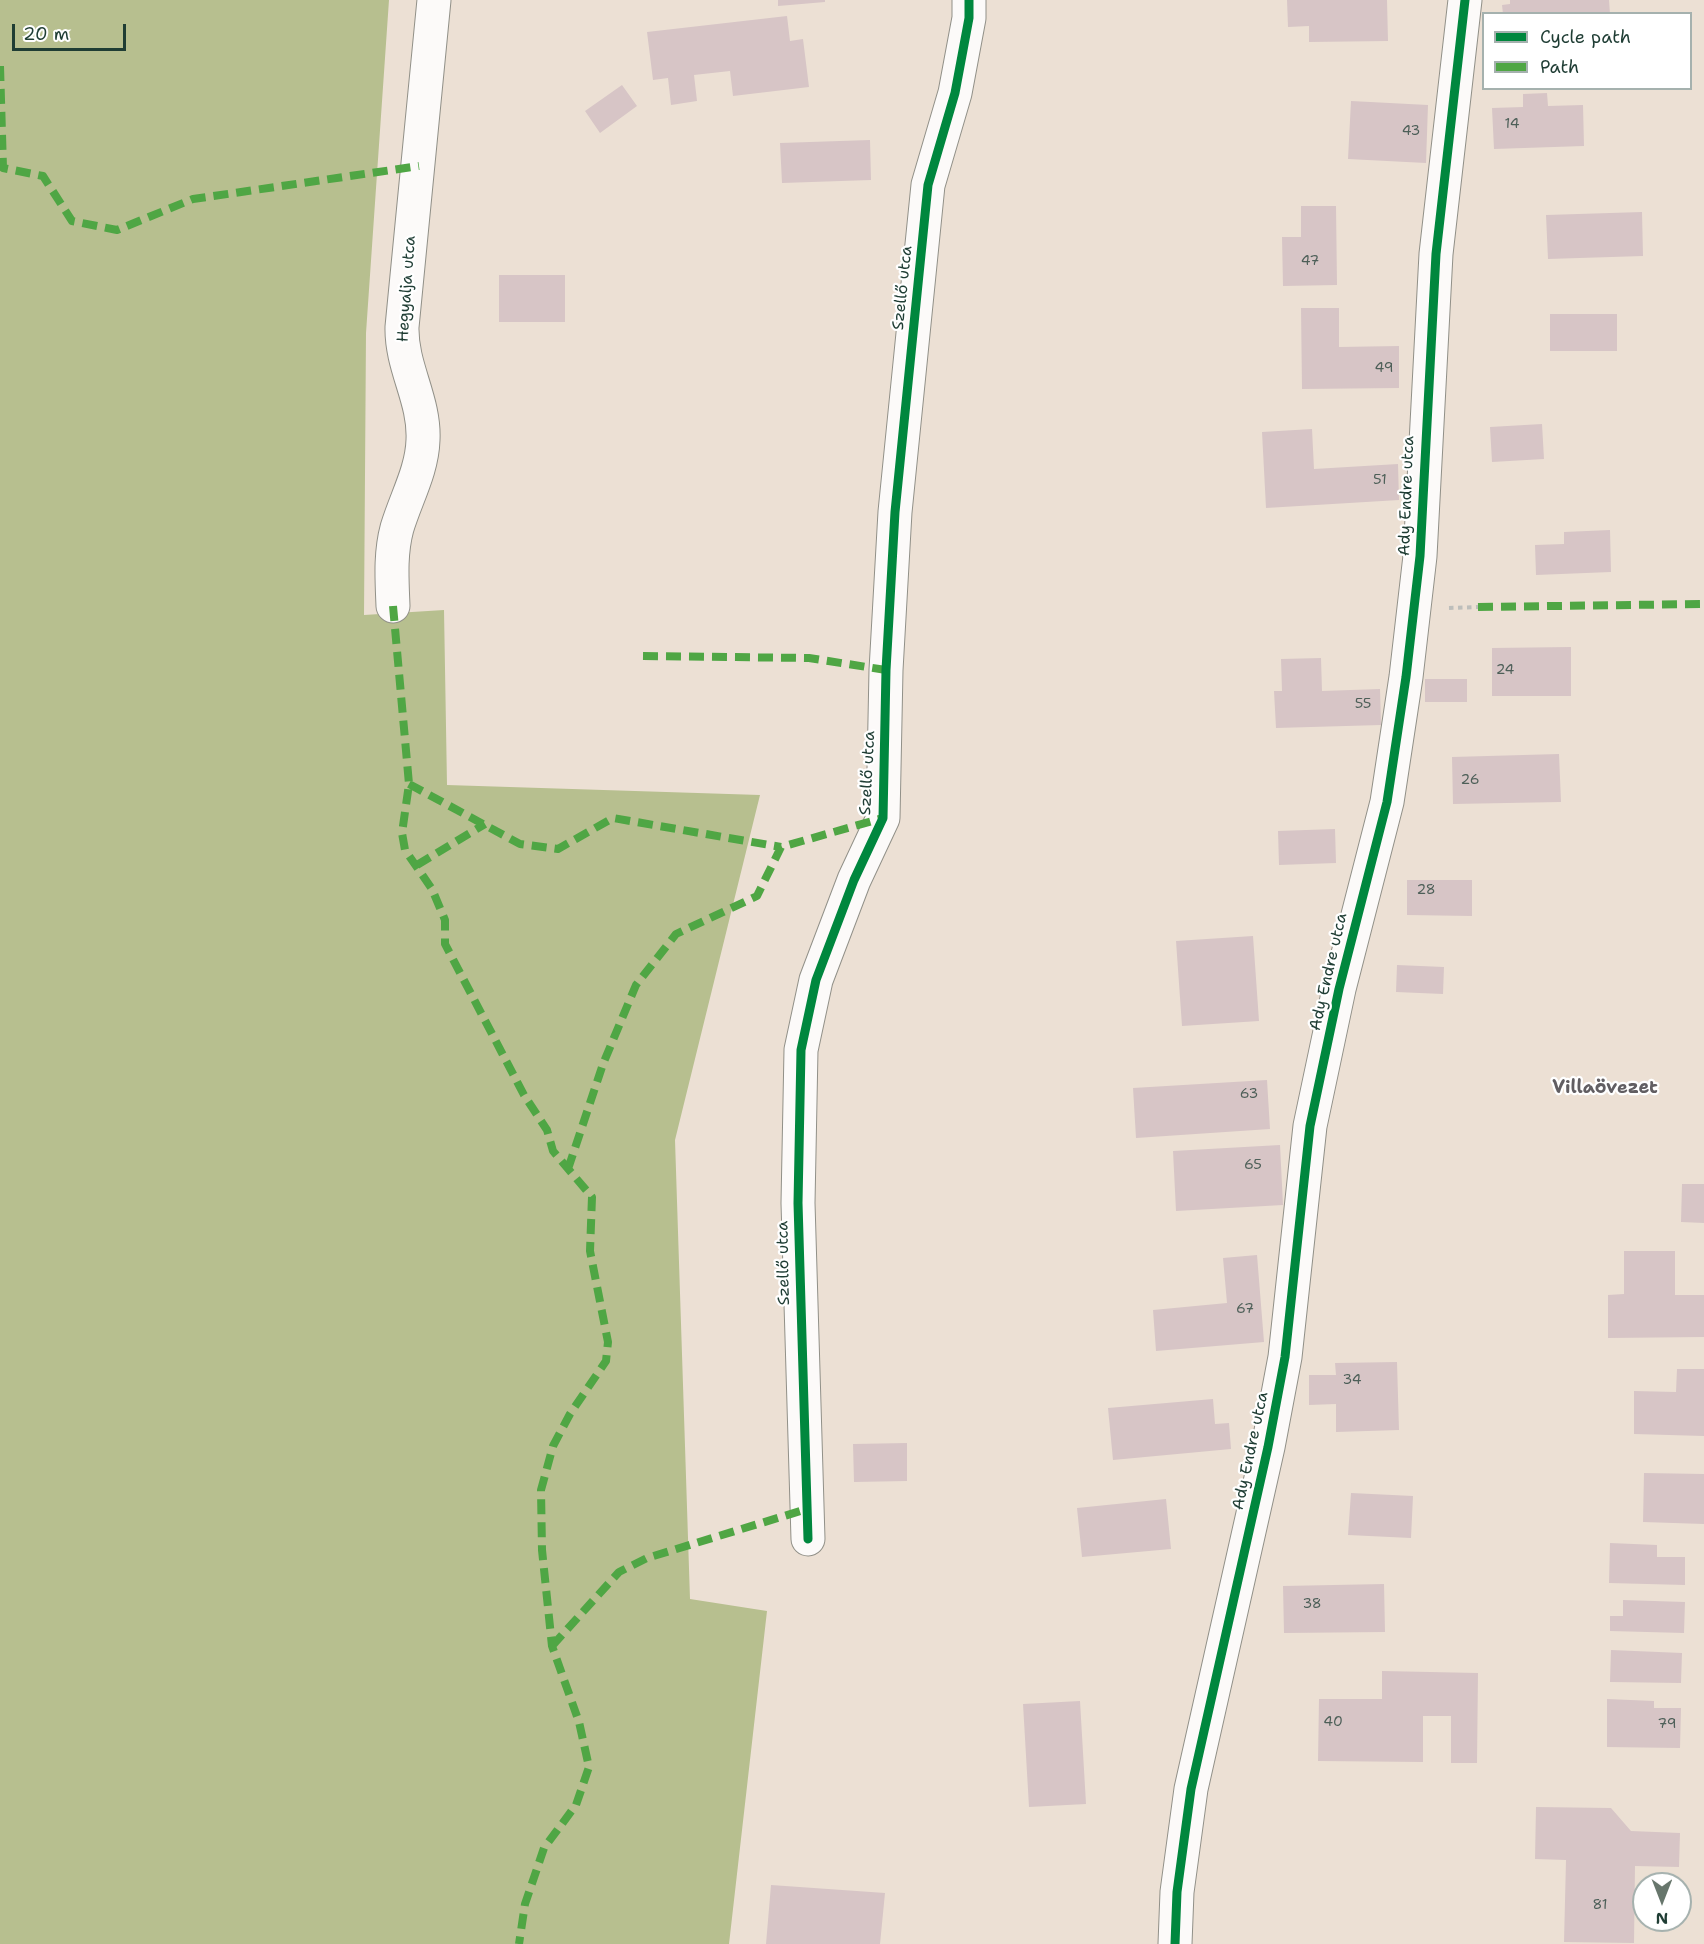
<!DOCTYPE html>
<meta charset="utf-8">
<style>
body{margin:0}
#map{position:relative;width:1704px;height:1944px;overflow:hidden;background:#ece0d4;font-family:"Shantell Sans",sans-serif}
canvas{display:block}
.legend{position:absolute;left:1482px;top:12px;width:210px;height:78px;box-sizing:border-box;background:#fff;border:2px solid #a5b1ae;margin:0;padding:8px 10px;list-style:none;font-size:18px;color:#1f3d34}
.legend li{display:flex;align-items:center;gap:12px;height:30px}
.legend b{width:30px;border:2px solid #a5b1ae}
.north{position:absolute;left:1632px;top:1872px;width:60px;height:60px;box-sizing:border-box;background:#fff;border:2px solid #a5b1ae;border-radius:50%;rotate:180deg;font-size:16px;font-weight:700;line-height:24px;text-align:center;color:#1f3d34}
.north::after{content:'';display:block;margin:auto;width:21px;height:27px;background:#67766c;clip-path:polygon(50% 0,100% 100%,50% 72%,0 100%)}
.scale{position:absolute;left:12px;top:24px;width:114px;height:27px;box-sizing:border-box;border:3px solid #1f3d34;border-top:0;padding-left:8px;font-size:18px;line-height:21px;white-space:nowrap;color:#1f3d34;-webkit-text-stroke:4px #fff;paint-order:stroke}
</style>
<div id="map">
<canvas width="1704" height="1944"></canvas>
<ul class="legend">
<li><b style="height:8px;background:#00873e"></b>Cycle path</li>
<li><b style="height:8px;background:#4fa644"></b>Path</li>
</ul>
<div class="north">N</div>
<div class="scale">20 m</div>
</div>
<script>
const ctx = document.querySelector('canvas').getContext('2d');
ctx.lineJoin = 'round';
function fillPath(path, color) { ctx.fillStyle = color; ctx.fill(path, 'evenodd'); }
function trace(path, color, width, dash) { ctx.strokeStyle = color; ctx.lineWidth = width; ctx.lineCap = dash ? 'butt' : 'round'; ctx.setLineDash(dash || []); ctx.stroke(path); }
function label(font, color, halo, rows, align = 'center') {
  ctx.font = font + ' "Shantell Sans",sans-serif'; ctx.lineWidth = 4.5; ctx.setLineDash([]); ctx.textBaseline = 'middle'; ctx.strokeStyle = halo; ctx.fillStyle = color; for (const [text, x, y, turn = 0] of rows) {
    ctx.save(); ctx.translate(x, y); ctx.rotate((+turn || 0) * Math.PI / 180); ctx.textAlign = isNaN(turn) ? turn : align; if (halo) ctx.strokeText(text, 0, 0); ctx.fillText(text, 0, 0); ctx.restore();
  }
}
fillPath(new Path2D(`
 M 0,0 L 389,0 L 366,333 L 364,615 L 444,610 L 447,785 L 760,795 L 675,1140 L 690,1599 L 767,1611 L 729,1944 L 0,1944 Z`), '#b7bf8f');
fillPath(new Path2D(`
 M 778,0 L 825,0 L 825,2 L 778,6 Z
 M 1287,0 L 1387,0 L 1388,41 L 1309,42 L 1309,26 L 1288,27 Z
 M 1510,0 L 1609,0 L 1610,14 L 1503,14 L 1502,5 L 1510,4 Z
 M 787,16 L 790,41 L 803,39 L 809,87 L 733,96 L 730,71 L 694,75 L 697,101 L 671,105 L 668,78 L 653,80 L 647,32 Z
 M 622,85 L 637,106 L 600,133 L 585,111 Z
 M 1547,93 L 1548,106 L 1583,105 L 1584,146 L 1494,149 L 1492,108 L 1523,107 L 1523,94 Z
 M 1351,101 L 1428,105 L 1426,163 L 1348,159 Z
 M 870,140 L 871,180 L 782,183 L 780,143 Z
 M 1301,206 L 1336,206 L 1337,285 L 1283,286 L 1282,237 L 1301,237 Z
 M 1642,212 L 1643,256 L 1548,259 L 1546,215 Z
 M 499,275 L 565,275 L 565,322 L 499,322 Z
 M 1301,308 L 1339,308 L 1339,347 L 1399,346 L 1399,388 L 1302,389 Z
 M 1550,314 L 1617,314 L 1617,351 L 1550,351 Z
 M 1542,424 L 1544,459 L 1492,462 L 1490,427 Z
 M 1312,429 L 1314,469 L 1398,464 L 1399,500 L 1266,508 L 1262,432 Z
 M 1610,530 L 1611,572 L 1536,575 L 1535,545 L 1564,544 L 1564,532 Z
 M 1571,647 L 1571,696 L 1492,696 L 1492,648 Z
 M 1321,658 L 1322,691 L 1380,689 L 1381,725 L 1276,728 L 1274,691 L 1282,691 L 1281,659 Z
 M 1425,679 L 1467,679 L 1467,702 L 1425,702 Z
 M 1559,754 L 1561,802 L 1453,804 L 1452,757 Z
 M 1335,829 L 1336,863 L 1279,865 L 1278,831 Z
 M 1407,880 L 1472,880 L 1472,916 L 1407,915 Z
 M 1253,936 L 1259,1021 L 1182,1026 L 1176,941 Z
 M 1397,965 L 1444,967 L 1443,994 L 1396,992 Z
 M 1267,1080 L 1270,1129 L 1136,1138 L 1133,1088 Z
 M 1280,1145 L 1283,1205 L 1176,1211 L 1173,1151 Z
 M 1682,1184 L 1704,1184 L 1704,1223 L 1681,1222 Z
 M 1624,1251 L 1675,1251 L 1675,1295 L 1704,1295 L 1704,1337 L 1608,1338 L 1608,1295 L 1624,1294 Z
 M 1257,1255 L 1264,1342 L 1156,1351 L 1153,1310 L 1227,1303 L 1223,1258 Z
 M 1397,1362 L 1399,1430 L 1336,1432 L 1336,1404 L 1309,1405 L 1309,1375 L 1336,1375 L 1335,1363 Z
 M 1677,1369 L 1704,1369 L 1704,1436 L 1634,1434 L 1634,1391 L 1676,1392 Z
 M 1213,1399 L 1215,1424 L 1229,1423 L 1231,1449 L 1113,1460 L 1108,1408 Z
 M 907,1443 L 907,1481 L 854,1482 L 853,1444 Z
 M 1644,1473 L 1704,1474 L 1704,1524 L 1643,1522 Z
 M 1351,1493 L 1413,1496 L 1411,1538 L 1348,1535 Z
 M 1166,1499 L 1171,1549 L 1082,1557 L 1077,1508 Z
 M 1610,1543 L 1657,1545 L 1657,1557 L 1685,1557 L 1685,1585 L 1609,1583 Z
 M 1384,1584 L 1385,1632 L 1284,1633 L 1283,1586 Z
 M 1623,1600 L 1685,1602 L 1684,1633 L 1610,1631 L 1610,1616 L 1623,1616 Z
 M 1611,1650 L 1682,1653 L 1681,1683 L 1610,1682 Z
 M 1382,1671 L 1478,1673 L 1477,1763 L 1451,1763 L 1451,1716 L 1423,1716 L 1423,1762 L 1318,1761 L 1319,1699 L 1382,1699 Z
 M 1607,1699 L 1654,1701 L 1654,1708 L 1681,1708 L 1680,1748 L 1607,1747 Z
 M 1080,1701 L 1086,1804 L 1029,1807 L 1023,1704 Z
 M 1536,1807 L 1611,1808 L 1631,1831 L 1680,1833 L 1679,1867 L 1635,1866 L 1634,1943 L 1564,1942 L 1566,1860 L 1535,1859 Z
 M 771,1885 L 885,1893 L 880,1944 L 766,1944 Z`), '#d7c5c6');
const minor = new Path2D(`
 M 393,606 C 392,580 390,554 397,528 C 406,498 422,471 423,440 C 425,400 401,367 402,327 L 434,0
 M 808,1539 L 798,1203 L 801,1050 L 816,980 L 854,880 L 883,818 L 886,670 L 895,512 L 928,185 L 955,93 L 969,18 L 969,0
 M 1175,1944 L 1177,1892 L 1191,1789 L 1268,1447 L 1285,1357 L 1310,1126 L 1339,989 L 1387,802 L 1406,677 L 1420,556 L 1436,254 L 1465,0`);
trace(minor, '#919088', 35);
trace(new Path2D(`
 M 1449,608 L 1478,607`), '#bdbebb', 4, [4.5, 4.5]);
trace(minor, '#fcfaf9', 33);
trace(new Path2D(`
 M 0,66 L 3,168 L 43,176 L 72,221 L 117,230 L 193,199 L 419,166
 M 393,606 L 409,784 L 402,833 L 405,850 L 432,889 L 445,920 L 445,944 L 524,1095 L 547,1130 L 553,1151 L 592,1197 L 590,1251 L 608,1342 L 606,1361 L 570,1414 L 553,1446 L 541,1490 L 542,1550 L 552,1646 L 579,1722 L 589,1767 L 576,1805 L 544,1848 L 525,1904 L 519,1944
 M 1478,607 L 1704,604
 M 643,656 L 809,658 L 886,670
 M 409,784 L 520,844 L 558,849 L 613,818 L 781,847
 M 417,865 L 485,824
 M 568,1169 L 603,1064 L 636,985 L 676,934 L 757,896 L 781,847 L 883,818
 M 552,1646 L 619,1572 L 647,1558 L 807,1509`), '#4fa644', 8, [15, 8]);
trace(new Path2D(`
 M 808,1539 L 798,1203 L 801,1050 L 816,980 L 854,880 L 883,818 L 886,670 L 895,512 L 928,185 L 955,93 L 969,18 L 969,0
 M 1175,1944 L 1177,1892 L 1191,1789 L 1268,1447 L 1285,1357 L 1310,1126 L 1339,989 L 1387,802 L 1406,677 L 1420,556 L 1436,254 L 1465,0`), '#00873e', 9);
label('14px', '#4d5f58', null, [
 ["14",1512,124],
 ["43",1411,131],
 ["47",1310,261],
 ["49",1384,368],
 ["51",1380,480],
 ["24",1505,670],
 ["55",1363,704],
 ["26",1470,780],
 ["28",1426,890],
 ["63",1249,1094],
 ["65",1253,1165],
 ["67",1245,1309],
 ["34",1352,1380],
 ["38",1312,1604],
 ["40",1333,1722],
 ["79",1667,1724],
 ["81",1600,1905]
]);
label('16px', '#1f3d34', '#fff', [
 ["Szellő utca",903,288,-84],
 ["Hegyalja utca",407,289,-86],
 ["Ady Endre utca",1407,496,-88],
 ["Szellő utca",868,773,-87],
 ["Ady Endre utca",1329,972,-77],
 ["Szellő utca",784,1263,-91],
 ["Ady Endre utca",1251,1451,-78]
]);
label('bold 18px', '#615e62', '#fff', [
 ["Villaövezet",1605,1088]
]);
</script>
